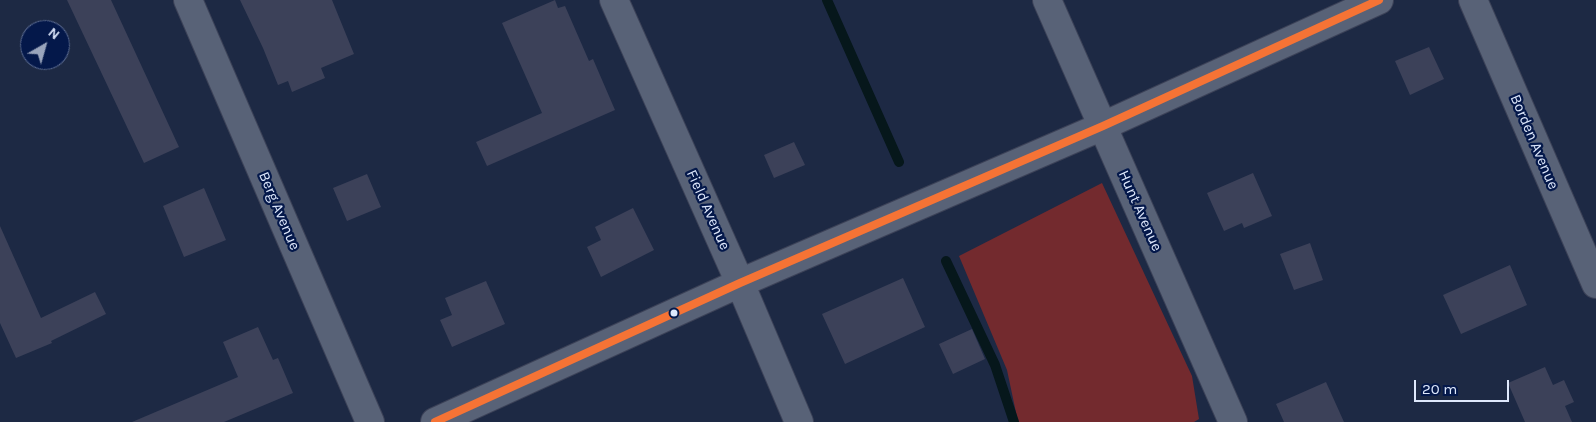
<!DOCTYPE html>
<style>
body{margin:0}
#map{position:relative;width:1596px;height:422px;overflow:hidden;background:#1d2944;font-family:Karla,sans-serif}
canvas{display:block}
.north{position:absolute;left:20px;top:20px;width:50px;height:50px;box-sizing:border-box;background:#04184a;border:1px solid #5b6b91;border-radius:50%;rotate:38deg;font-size:14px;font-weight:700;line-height:20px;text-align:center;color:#dee8fc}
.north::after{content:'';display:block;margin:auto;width:18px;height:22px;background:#9aa5bc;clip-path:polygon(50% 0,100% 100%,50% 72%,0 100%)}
.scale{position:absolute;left:1414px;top:380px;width:95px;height:22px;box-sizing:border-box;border:2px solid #dee8fc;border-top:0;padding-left:6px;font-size:15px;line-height:18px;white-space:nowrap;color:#dee8fc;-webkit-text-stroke:4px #04184a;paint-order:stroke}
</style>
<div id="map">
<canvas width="1596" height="422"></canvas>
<div class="north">N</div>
<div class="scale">20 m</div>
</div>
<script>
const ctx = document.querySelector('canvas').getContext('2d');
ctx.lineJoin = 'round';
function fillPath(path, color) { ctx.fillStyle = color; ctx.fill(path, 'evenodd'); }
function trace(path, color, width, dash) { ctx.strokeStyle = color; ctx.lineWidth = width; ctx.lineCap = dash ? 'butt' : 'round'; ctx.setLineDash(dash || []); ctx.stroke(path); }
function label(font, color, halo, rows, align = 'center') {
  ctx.font = font + ' Karla,sans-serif'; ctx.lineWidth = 4.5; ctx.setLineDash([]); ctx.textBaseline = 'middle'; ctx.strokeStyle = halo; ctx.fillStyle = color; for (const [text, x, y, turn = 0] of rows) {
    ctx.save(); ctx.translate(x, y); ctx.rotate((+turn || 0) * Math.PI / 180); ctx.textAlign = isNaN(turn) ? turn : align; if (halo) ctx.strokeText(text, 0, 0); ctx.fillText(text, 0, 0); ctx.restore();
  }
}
fillPath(new Path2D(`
 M 1102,183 L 1192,376 L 1199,419 L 1194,422 L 1018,422 L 1007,370 L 959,256 Z`), '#732a2e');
trace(new Path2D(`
 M 827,0 L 899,162
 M 946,261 L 995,365 L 1014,422`), '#06171b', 10);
fillPath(new Path2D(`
 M 67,0 L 111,0 L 179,147 L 144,163 Z
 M 240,0 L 332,0 L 354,54 L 321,68 L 325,78 L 292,92 L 288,81 L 278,85 L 263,48 Z
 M 555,0 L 558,8 L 565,6 L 589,61 L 593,59 L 615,110 L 487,166 L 476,142 L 542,113 L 502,23 Z
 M 1429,47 L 1444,79 L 1410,95 L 1395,61 Z
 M 794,142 L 805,165 L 774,178 L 764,155 Z
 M 1253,173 L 1272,216 L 1244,228 L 1242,223 L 1224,231 L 1207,193 Z
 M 367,174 L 381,207 L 347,221 L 333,188 Z
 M 204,188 L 226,240 L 184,257 L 163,206 Z
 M 633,208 L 654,250 L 601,277 L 587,247 L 601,240 L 595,227 Z
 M 0,226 L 41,318 L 95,292 L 106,314 L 51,341 L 52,343 L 16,358 L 0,323 Z
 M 1310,243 L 1323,280 L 1294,290 L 1280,254 Z
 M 1510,265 L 1527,305 L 1461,334 L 1443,295 Z
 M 903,278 L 925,327 L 845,364 L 822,314 Z
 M 486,281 L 505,324 L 452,347 L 440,320 L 452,315 L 445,298 Z
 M 258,327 L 273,360 L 278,358 L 293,393 L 224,422 L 132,422 L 238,377 L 223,342 Z
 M 972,329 L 985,359 L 953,374 L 939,344 Z
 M 1545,367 L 1553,385 L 1564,380 L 1574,402 L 1565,406 L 1572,422 L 1525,422 L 1508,383 Z
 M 1326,382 L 1344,422 L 1284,422 L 1276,404 Z`), '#3c4159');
const minor = new Path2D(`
 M 188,0 L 370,422
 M 614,0 L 740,283 L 799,422
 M 1047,0 L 1233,422
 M 1473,0 L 1596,284
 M 435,422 L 740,283 L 1103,126 L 1379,0`);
trace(minor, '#3c4258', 30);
trace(minor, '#586277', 28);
trace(new Path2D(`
 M 435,422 L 740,283 L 1103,126 L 1379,0`), '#f57335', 8);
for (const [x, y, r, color] of [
 [674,313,4.5,"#dee8fc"]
]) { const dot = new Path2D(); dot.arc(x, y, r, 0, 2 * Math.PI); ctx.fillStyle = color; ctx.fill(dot); trace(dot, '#04184a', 2); }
label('15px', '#dee8fc', '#04184a', [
 ["Borden Avenue",1534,142,67],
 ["Field Avenue",708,210,66],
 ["Berg Avenue",279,211,67],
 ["Hunt Avenue",1140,211,66]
]);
</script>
